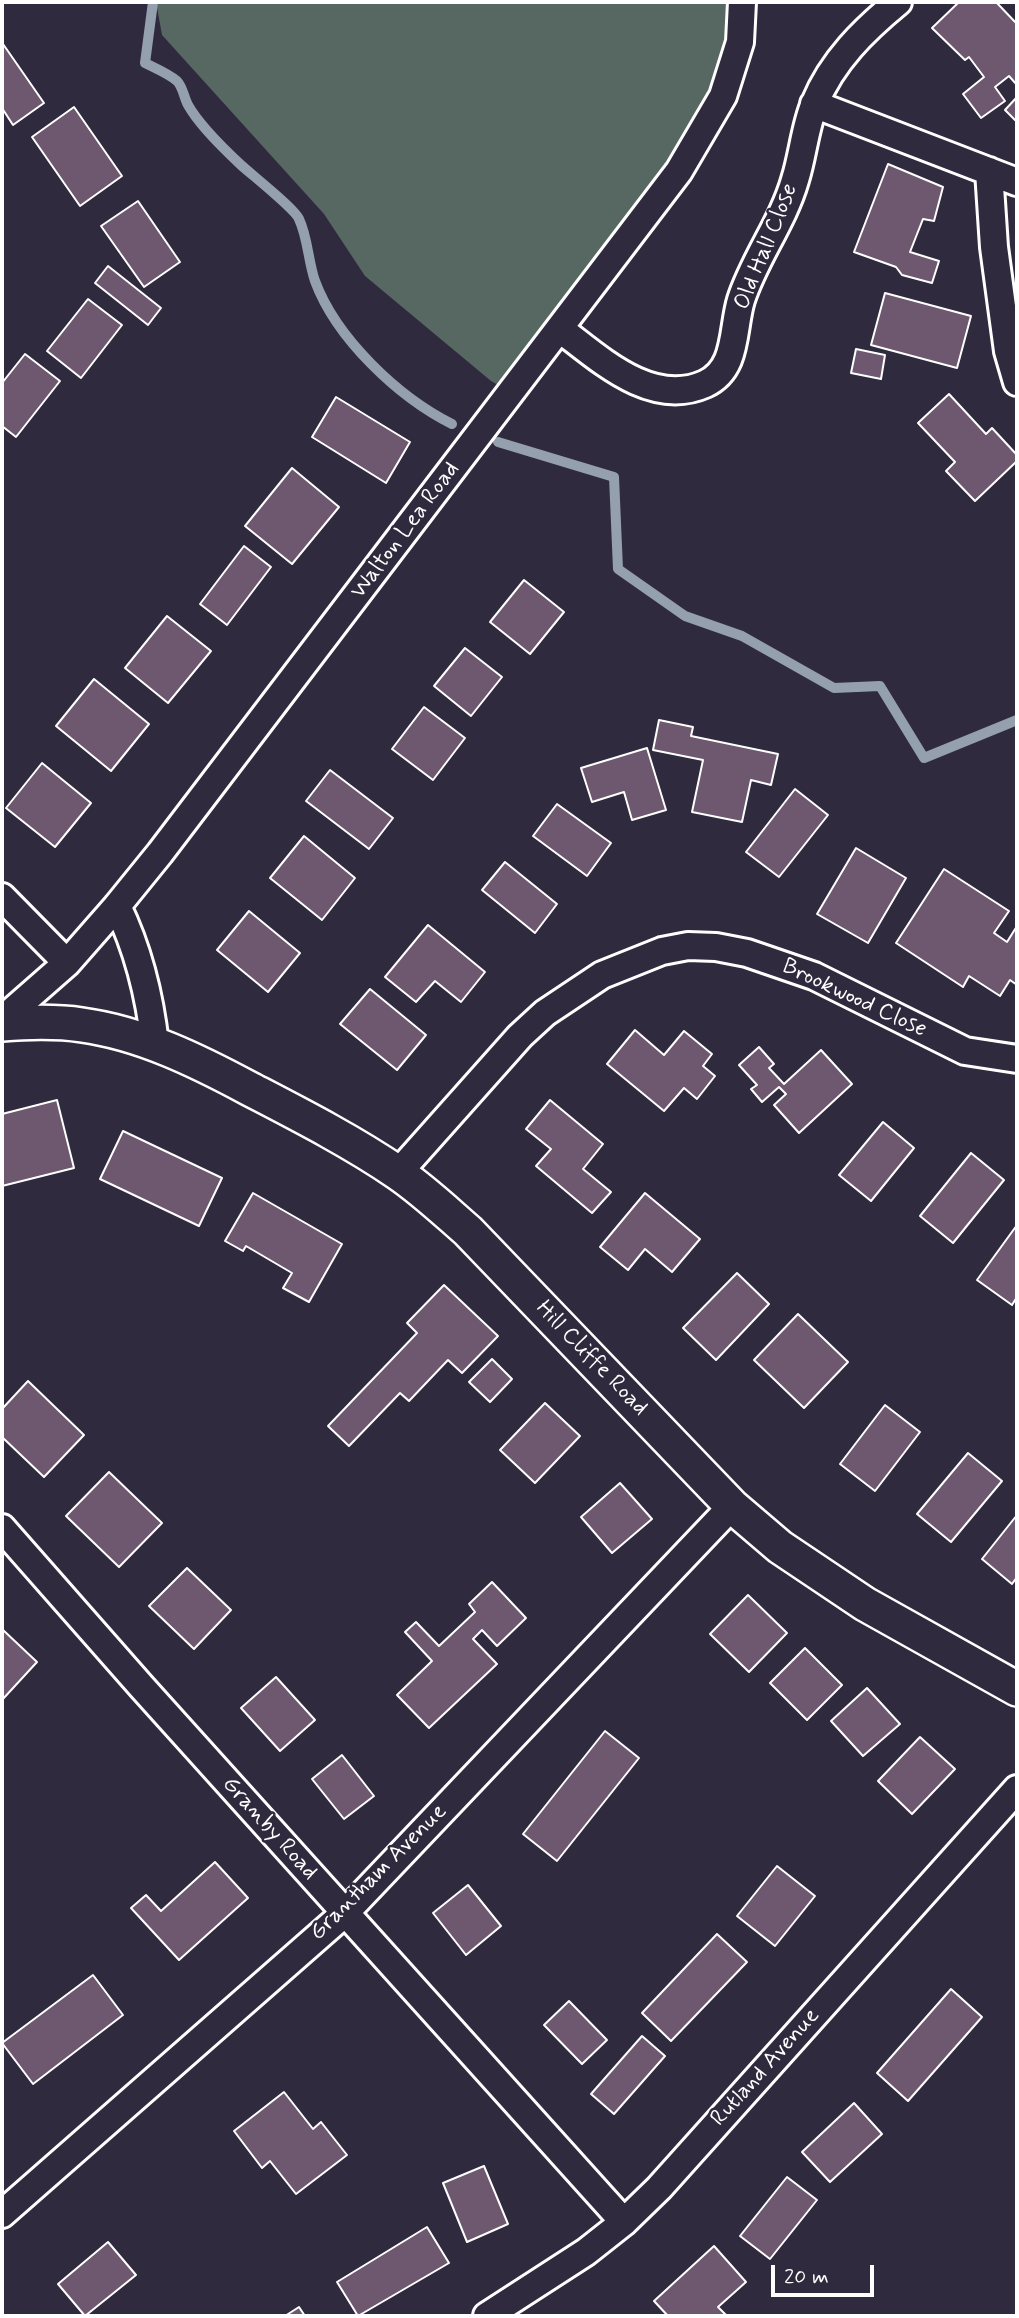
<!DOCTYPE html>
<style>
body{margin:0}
#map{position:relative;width:1019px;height:2318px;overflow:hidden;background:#2f2a3d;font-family:Mynerve,sans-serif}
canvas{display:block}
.frame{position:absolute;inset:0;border:4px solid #fff;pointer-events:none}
.scale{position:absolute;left:771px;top:2265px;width:103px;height:32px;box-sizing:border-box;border:4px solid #fff;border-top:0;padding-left:9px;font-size:21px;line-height:24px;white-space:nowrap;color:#fff;-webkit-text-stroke:5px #2f2a3d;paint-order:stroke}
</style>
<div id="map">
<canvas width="1019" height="2318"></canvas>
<div class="frame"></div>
<div class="scale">20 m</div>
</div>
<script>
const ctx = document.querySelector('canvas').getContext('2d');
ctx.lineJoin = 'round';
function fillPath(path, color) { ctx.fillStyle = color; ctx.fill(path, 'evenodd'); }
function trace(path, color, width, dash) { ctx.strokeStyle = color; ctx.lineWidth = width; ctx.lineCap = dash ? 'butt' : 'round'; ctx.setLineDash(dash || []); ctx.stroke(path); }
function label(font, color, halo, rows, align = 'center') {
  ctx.font = font + ' Mynerve,sans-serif'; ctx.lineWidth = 5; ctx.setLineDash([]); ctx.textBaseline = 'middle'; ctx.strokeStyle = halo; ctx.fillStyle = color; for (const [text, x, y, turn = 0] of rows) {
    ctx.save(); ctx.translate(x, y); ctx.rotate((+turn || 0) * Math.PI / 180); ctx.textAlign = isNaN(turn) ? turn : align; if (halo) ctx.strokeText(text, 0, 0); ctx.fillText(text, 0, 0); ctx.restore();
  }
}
fillPath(new Path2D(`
 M 156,2 L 742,2 L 723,96 L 512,393 L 491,381 L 365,276 L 324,214 L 162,35 Z`), '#566861');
trace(new Path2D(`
 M 153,2 L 145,63 C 155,68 169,74 177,81 C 183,87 184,98 188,105 C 198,123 226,151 241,165 C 252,175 295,209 299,219 C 308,238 308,261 315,281 C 336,338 398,397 452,424
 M 498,442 L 614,477 L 618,569 L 685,616 L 742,636 L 834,688 L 880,686 L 924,758 L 1017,720`), '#94a0ad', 10);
const building = new Path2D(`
 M 959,2 L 996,2 L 1017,24 L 1017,85 L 1009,76 L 995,87 L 1005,101 L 981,118 L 963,94 L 984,77 L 969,57 L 965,60 L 932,28 Z
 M 3,44 L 44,103 L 13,125 L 2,108 Z
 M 1017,97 L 1017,122 L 1005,110 Z
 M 74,107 L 122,176 L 80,206 L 32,137 Z
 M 888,164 L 943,187 L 934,221 L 923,219 L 910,252 L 939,261 L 932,283 L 902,275 L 896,267 L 854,252 Z
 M 138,201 L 180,262 L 144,287 L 101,226 Z
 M 108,266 L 161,308 L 148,325 L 95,283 Z
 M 885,293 L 971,316 L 957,368 L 871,345 Z
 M 88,299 L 122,325 L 81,378 L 47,351 Z
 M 856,349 L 885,355 L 881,379 L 851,373 Z
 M 25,354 L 60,381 L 16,437 L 2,426 L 2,383 Z
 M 949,394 L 986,434 L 992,428 L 1017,455 L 1017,461 L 975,501 L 946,471 L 955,462 L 918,423 Z
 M 336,397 L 410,442 L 386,483 L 312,437 Z
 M 292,468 L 339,507 L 292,564 L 245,526 Z
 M 244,546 L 271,567 L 227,625 L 200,604 Z
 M 524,580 L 564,612 L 530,654 L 490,622 Z
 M 167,616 L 211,651 L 168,703 L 125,668 Z
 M 465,648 L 502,677 L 471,716 L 434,686 Z
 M 94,679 L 149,724 L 111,771 L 56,726 Z
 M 424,707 L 465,738 L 433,780 L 392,749 Z
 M 659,720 L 693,727 L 691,736 L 778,754 L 771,785 L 751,780 L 742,822 L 692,812 L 703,760 L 653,750 Z
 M 647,748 L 666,810 L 632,820 L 624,792 L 592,802 L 581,768 Z
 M 42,763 L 91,803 L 55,847 L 6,808 Z
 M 330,770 L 393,818 L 369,849 L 306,801 Z
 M 795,789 L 828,815 L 779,877 L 746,852 Z
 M 557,804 L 611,843 L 587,876 L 533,836 Z
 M 304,836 L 355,878 L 322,920 L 270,878 Z
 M 856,848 L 906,878 L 868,943 L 817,914 Z
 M 505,862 L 557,904 L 535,933 L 482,890 Z
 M 944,869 L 1009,911 L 994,933 L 1007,942 L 1017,926 L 1017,985 L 1010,980 L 1000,996 L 969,976 L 963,987 L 896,943 Z
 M 249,911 L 300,953 L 268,992 L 217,950 Z
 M 428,925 L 485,972 L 461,1002 L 435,981 L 416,1002 L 385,977 Z
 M 370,989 L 426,1035 L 397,1070 L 340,1024 Z
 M 635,1030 L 664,1055 L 684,1031 L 712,1054 L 703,1066 L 715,1076 L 697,1099 L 684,1088 L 664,1111 L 607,1064 Z
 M 759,1047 L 774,1064 L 769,1068 L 784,1084 L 821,1050 L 852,1084 L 799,1133 L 774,1105 L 786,1094 L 779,1087 L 762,1102 L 751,1089 L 757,1085 L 739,1065 Z
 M 57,1100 L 74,1168 L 2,1186 L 2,1114 Z
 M 550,1100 L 603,1144 L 583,1169 L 611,1192 L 592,1213 L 536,1166 L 551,1149 L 526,1129 Z
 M 883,1122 L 914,1148 L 871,1201 L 839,1175 Z
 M 123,1131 L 222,1178 L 199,1226 L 100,1179 Z
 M 971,1153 L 1004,1180 L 953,1243 L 920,1216 Z
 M 253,1193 L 342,1244 L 309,1302 L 283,1288 L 292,1273 L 246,1246 L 243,1251 L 225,1241 Z
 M 645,1193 L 700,1239 L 672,1272 L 645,1249 L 628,1270 L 600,1247 Z
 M 1017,1225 L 1017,1297 L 1012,1305 L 977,1280 Z
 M 737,1273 L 769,1304 L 716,1360 L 683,1328 Z
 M 444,1285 L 498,1336 L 462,1373 L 448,1360 L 409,1401 L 400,1393 L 349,1446 L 328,1426 L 417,1333 L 407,1323 Z
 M 798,1314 L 848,1362 L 804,1408 L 754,1360 Z
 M 492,1359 L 512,1379 L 490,1402 L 469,1382 Z
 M 28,1381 L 84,1435 L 44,1477 L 2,1437 L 2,1409 Z
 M 545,1403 L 580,1436 L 535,1483 L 500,1450 Z
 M 885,1405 L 920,1432 L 875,1491 L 840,1464 Z
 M 968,1453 L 1002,1481 L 951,1542 L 917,1514 Z
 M 109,1472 L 162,1523 L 119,1567 L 66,1516 Z
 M 620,1483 L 652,1519 L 612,1553 L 581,1517 Z
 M 1017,1515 L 1017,1577 L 1012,1584 L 982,1559 Z
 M 187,1568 L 231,1610 L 194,1649 L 149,1606 Z
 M 492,1582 L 526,1618 L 497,1646 L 482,1630 L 473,1639 L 497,1664 L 429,1728 L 397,1695 L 432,1661 L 405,1632 L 416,1622 L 439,1646 L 475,1612 L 469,1604 Z
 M 748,1595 L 787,1633 L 749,1672 L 710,1634 Z
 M 2,1629 L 37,1662 L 2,1700 Z
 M 805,1648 L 842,1685 L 807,1720 L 770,1683 Z
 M 276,1677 L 315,1720 L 280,1751 L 241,1708 Z
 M 867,1688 L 900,1724 L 863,1756 L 831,1721 Z
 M 605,1731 L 639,1758 L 557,1861 L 523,1834 Z
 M 920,1737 L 955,1769 L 912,1814 L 878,1781 Z
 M 342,1755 L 374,1796 L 344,1819 L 312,1779 Z
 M 215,1862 L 248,1898 L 179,1960 L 131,1908 L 146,1895 L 161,1911 Z
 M 777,1866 L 815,1896 L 775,1946 L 737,1916 Z
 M 468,1885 L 501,1926 L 466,1955 L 433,1913 Z
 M 717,1934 L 747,1962 L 671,2041 L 642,2013 Z
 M 93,1975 L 123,2015 L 33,2084 L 2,2043 Z
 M 951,1989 L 982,2017 L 908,2101 L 877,2073 Z
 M 569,2001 L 607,2040 L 582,2064 L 544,2025 Z
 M 642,2036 L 665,2056 L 614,2114 L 591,2094 Z
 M 284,2092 L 313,2129 L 321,2122 L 347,2155 L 296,2194 L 270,2161 L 262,2168 L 234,2131 Z
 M 854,2103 L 882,2134 L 830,2182 L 802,2152 Z
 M 484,2166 L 508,2224 L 467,2242 L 443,2183 Z
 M 787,2177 L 817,2200 L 770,2259 L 740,2236 Z
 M 427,2227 L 449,2263 L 358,2316 L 337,2282 Z
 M 108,2242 L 136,2275 L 85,2316 L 58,2284 Z
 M 714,2246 L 746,2282 L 718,2307 L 727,2316 L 668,2316 L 654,2301 Z
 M 299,2307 L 305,2316 L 285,2316 Z`);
fillPath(building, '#6d586f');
trace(building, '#fff', 2);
const minor = new Path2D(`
 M 814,104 L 1017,182
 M 989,171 L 994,247 L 1008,351 L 1017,382
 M 560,329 C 600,359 651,408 705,384 C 738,369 732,329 741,300 C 754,259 783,222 795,180 C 803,155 805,126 815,103 C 832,61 864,30 898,2
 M 2,897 L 67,963
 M 117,906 C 138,949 150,998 155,1045
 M 2,1020 L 67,963 L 117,906 L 160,853 L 679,171 L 723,96 L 740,42 L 742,2
 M 398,1173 L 520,1036 L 545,1013 L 602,975 L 662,951 L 688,946 L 716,947 L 747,953 L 814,976 L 965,1051 L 1017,1059
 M 2,1528 L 141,1686 L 624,2222
 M 2,2214 L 345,1913 L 732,1506
 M 487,2316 L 586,2252 L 624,2222 L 659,2188 L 1017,1789`);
const tertiary = new Path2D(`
 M 2,1024 C 28,1022 55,1021 82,1025 C 141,1033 198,1061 250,1089 C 300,1115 351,1141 398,1173 C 423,1190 445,1211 468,1231 L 732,1506 L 780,1547 L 865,1604 L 1017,1689`);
trace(minor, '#fff', 32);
trace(tertiary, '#fff', 38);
trace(minor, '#2f2a3d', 26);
trace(tertiary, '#2f2a3d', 33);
label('23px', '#fff', '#2f2a3d', [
 ["Old Hall Close",767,247,-68],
 ["Walton Lea Road",406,531,-53],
 ["Brookwood Close",854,999,25],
 ["Hill Cliffe Road",591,1359,46],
 ["Granby Road",269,1829,48],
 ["Grantham Avenue",379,1873,-45],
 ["Rutland Avenue",766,2068,-48]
]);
</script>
